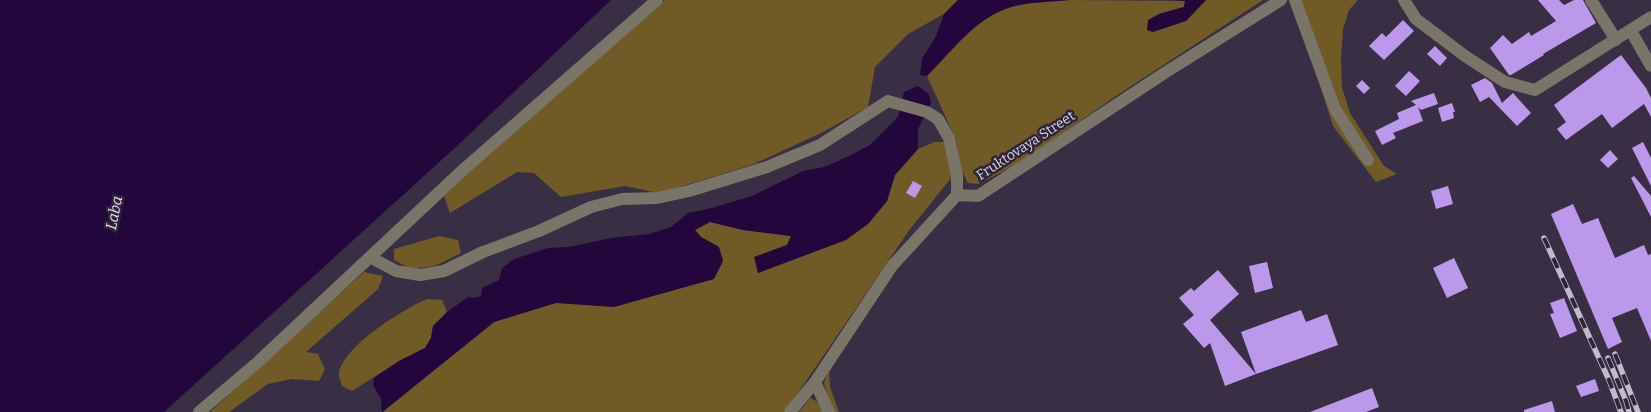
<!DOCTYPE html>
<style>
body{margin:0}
canvas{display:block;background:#382f45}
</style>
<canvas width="1651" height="412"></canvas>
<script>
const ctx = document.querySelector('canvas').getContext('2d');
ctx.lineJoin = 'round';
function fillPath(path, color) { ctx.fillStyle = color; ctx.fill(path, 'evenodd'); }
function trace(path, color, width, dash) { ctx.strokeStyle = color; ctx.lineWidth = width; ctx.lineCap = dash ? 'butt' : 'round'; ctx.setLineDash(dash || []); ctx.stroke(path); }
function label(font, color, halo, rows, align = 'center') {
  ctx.font = font + ' Bitter,serif'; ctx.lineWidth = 5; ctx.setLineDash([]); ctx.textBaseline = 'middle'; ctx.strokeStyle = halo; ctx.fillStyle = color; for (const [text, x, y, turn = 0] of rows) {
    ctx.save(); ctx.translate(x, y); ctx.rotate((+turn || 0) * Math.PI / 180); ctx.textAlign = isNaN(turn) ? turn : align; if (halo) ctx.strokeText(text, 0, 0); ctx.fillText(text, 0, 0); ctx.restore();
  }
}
fillPath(new Path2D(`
 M 665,0 L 958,0 L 944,14 L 908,34 L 875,67 L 868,107 L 821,133 L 754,164 L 700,181 L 658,193 L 625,186 L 561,197 L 534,173 L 517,172 L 450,213 L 444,196 L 481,160 Z
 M 1069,0 L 1185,1 L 1184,7 L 1159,14 L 1186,21 L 1206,0 L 1263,0 L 1119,94 L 1016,165 L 978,184 L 968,183 L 961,169 L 956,140 L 927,76 C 953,50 975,18 1011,7 C 1029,2 1050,2 1069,0 Z
 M 1301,0 L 1358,0 L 1349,10 L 1343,29 L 1341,59 L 1342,88 L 1350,113 L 1384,166 L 1397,174 L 1376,182 L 1333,126 L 1298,16 Z
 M 934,142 L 944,142 L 952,177 L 910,229 L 785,412 L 383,412 L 494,322 L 556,302 L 614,307 L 719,247 L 701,237 L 694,229 L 710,222 L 743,230 L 791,236 L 787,245 L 755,257 L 758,273 L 868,224 L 887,201 L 895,175 L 918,149 Z
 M 439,236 L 458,240 L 461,253 L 435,266 L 411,269 L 394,260 L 394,249 Z
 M 364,272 L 383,276 L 378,289 L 306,352 L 318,354 L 325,369 L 319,381 L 292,379 L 268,384 L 229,412 L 210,412 Z
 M 427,299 L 442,300 L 447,312 L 433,326 L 431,338 L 425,348 L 399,361 L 352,391 L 342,386 C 341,382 339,378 339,374 C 342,347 403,309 427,299 Z
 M 829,369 L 830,387 L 839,412 L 832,412 L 824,383 Z
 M 810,398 L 818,402 L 823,412 L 799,412 Z`), '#705a25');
fillPath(new Path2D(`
 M 0,0 L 611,0 L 457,146 L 164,412 L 0,412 Z
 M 958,0 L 1069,0 C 1050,2 1029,2 1011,7 C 975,18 953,50 927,76 L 920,75 L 922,59 L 936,36 L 944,14 Z
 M 1173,0 L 1206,0 L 1186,21 L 1153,32 L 1147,30 L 1148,20 L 1159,14 L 1184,7 L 1185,1 Z
 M 918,86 L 929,94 L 931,103 L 918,129 L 918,149 L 895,175 L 887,201 L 868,224 L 846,240 L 758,273 L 754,257 L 787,245 L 791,236 L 743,230 L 710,222 L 695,230 L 701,237 L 719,247 L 723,261 L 714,279 L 614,307 L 556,303 L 494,322 L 382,412 L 381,399 L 373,385 L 374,378 L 399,361 L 425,348 L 431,338 L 433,326 L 447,312 L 468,297 L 474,298 L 481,296 L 482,288 L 499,280 L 502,268 L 514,259 L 548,248 L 569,247 L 611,238 L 649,234 L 671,227 L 688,213 L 708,209 L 752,196 L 803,171 L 824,167 L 847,157 L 870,145 L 898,117 L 904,92 Z`), '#23063c');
fillPath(new Path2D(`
 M 1538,0 L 1559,0 L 1564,5 L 1574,0 L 1583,0 L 1596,23 L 1543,54 L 1544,55 L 1511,75 L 1509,75 L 1490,48 L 1503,35 L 1512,44 L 1529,32 L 1531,36 L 1556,21 Z
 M 1403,20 L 1414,31 L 1384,60 L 1369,46 L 1382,33 L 1386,37 Z
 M 1435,46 L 1447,58 L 1440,66 L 1427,54 Z
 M 1621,55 L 1646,88 L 1651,98 L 1651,117 L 1644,104 L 1612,128 L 1602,114 L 1566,140 L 1557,129 L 1566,122 L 1554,105 Z
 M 1409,71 L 1420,81 L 1406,96 L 1395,86 Z
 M 1485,78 L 1492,83 L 1502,103 L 1513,93 L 1531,113 L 1517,126 L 1489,97 L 1480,102 L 1471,85 Z
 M 1362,80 L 1370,88 L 1364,94 L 1356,86 Z
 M 1434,93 L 1438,104 L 1421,110 L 1418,107 L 1423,121 L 1393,133 L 1396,138 L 1382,145 L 1375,131 L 1399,119 L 1397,113 L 1416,105 L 1411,101 Z
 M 1452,103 L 1455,112 L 1453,112 L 1454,118 L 1442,122 L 1438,108 Z
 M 1643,142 L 1651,158 L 1651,186 L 1632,148 Z
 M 1610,150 L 1618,159 L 1608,168 L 1600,160 Z
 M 1634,176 L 1651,196 L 1651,217 L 1631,178 Z
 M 913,181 L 922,186 L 915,198 L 906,193 Z
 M 1448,186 L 1453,204 L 1436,209 L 1431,191 Z
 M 1573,204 L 1582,224 L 1598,218 L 1615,258 L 1644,245 L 1648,255 L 1651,254 L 1651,341 L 1637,308 L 1612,318 L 1622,342 L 1608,349 L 1551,214 Z
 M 1454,258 L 1468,288 L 1447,298 L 1433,268 Z
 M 1267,262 L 1273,288 L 1255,293 L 1249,266 Z
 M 1218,270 L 1239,294 L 1210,320 L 1256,374 L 1225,386 L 1210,343 L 1204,348 L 1183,324 L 1194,315 L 1179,298 L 1191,288 L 1194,291 Z
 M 1564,298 L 1577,331 L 1560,338 L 1550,314 L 1554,313 L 1550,303 Z
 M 1301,310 L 1306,322 L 1327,314 L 1338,345 L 1256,374 L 1241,332 Z
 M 1595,379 L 1599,391 L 1581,397 L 1576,386 Z
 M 1372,388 L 1379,407 L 1366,412 L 1310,412 Z
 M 1552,401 L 1555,412 L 1524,412 L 1524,410 Z`), '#bb98e9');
trace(new Path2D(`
 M 1295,0 L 1335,109 L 1368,160
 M 1404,0 L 1416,19 L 1465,56 L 1505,82 L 1535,90 L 1651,17
 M 1591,0 L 1616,40
 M 1631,31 L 1651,66
 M 370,257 L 396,271 L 420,275 L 444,271 L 483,252 L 539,231 L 591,207 L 622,199 L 657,198 L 689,191 L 767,167 L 820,145 L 888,101 L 927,112 L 938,119 L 949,138 L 957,175 L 957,195
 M 815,382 L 829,412
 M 199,412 L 258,362 L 464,169 L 657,0
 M 790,412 L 815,382 L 892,266 L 957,195 L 978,196 L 1166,72 L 1281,0`), '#7a7569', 12);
const rail = new Path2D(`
 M 1544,238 L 1609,380 L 1621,412
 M 1615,354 L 1638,412
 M 1608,358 L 1626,401 L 1629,412`);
trace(rail, '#c1bbca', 5.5);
trace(rail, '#2e253b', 4, [11]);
label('14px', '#dcd7e5', '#2e253b', [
 ["Fruktovaya Street",1026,146,-33]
]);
label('italic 15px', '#e6def3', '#2e253b', [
 ["Laba",115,213,-79]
]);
</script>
